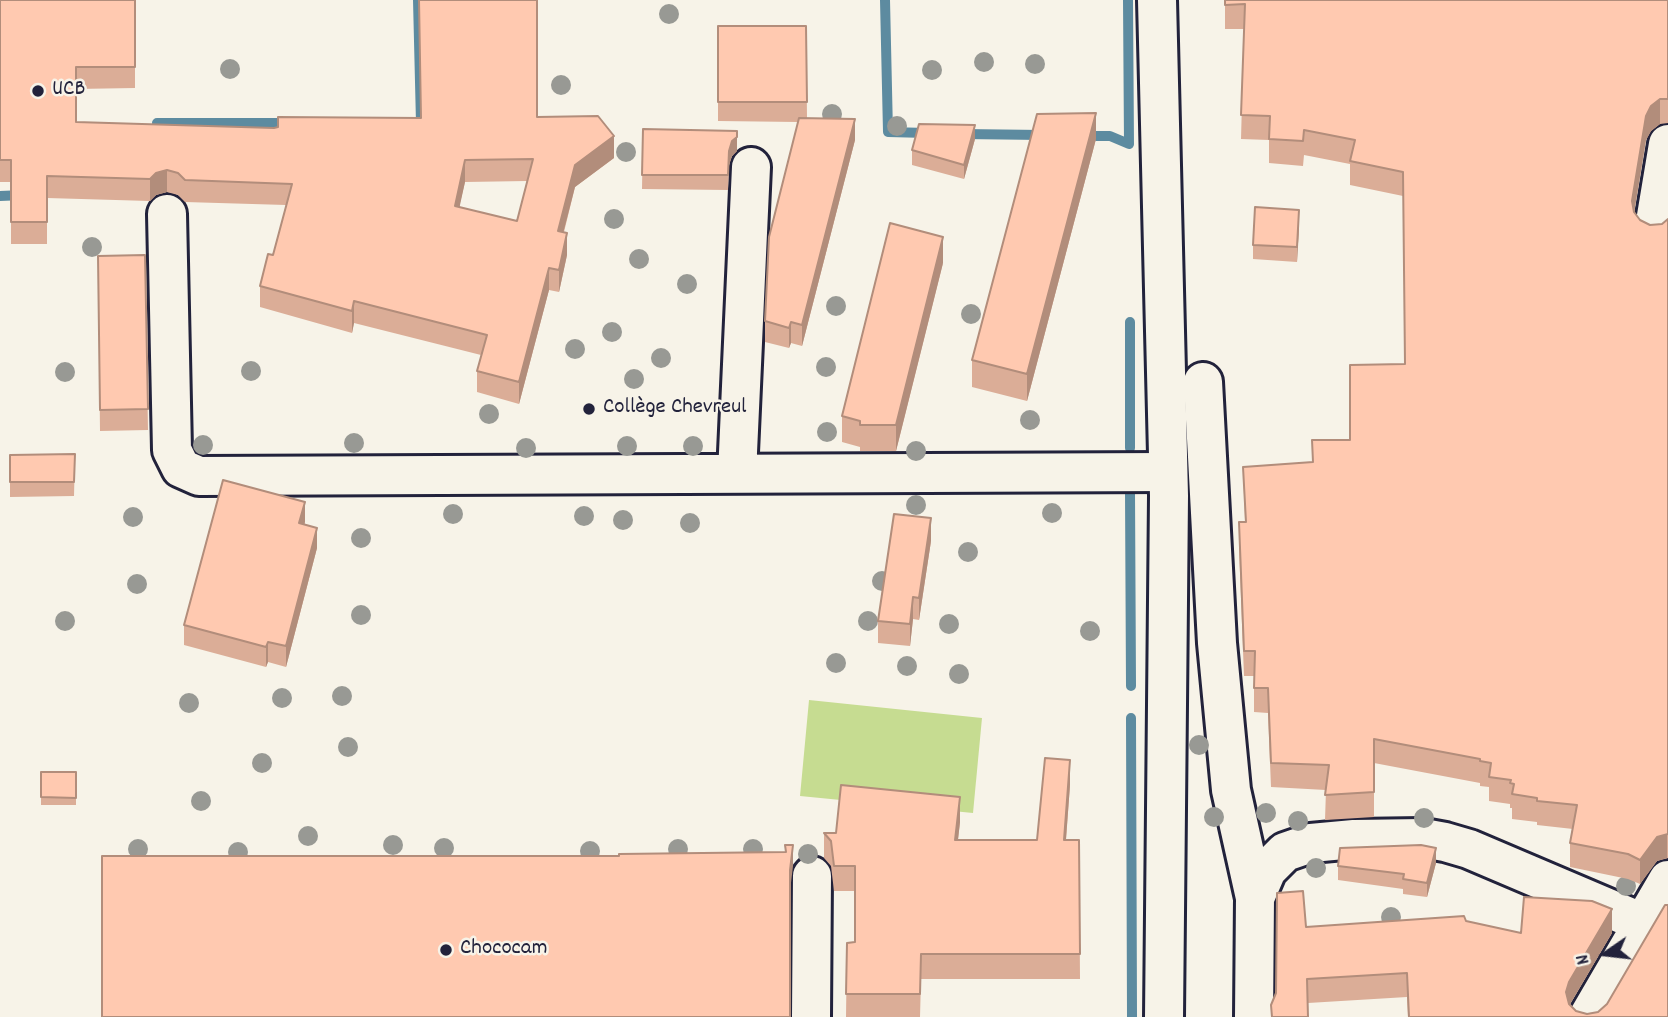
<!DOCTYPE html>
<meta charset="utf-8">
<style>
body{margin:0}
#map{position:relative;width:1668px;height:1017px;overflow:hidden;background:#f7f3e8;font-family:Dekko,sans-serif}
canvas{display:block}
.north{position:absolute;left:1570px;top:919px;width:70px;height:70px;-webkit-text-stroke:5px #f7f3e8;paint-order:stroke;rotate:256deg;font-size:19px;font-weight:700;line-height:28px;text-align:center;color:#22223b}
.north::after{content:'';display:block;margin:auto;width:24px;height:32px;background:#22223b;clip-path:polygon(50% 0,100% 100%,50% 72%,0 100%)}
</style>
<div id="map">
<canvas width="1668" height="1017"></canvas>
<div class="north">N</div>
</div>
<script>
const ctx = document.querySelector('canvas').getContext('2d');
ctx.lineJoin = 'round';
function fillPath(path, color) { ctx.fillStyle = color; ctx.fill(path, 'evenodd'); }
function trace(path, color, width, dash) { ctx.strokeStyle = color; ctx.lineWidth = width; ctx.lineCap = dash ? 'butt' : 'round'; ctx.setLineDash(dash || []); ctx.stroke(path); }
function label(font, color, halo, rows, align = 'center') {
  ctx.font = font + ' Dekko,sans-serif'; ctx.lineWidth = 5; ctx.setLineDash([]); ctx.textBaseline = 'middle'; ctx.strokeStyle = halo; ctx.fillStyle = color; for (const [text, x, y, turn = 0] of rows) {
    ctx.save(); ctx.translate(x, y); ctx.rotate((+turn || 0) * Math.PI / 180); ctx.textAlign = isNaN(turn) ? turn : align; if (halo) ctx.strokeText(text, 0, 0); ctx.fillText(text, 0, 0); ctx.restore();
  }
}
fillPath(new Path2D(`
 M 809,700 L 982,718 L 973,813 L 800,796 Z`), '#c6dc91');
trace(new Path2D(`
 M 885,0 L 888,132 L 927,133
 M 157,123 L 289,123
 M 416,123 L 421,123 L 418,0
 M 963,134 L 1042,135
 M 1086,136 L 1110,136 L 1129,144 L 1128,0
 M 0,196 L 24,195
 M 1130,448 L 1130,322
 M 1130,492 L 1131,686
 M 1131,718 L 1132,1017`), '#5d8ba0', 10);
const minor = new Path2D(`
 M 167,214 L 172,450 L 181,468 L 199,476 L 1168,472
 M 1654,228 L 1668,144
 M 1203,382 L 1217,643 L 1231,790 L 1255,898
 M 737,474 L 751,167
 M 811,1017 L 812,876
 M 1254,1017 L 1255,898 L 1267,870 L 1285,852 L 1311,843 L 1354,839 L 1423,838 L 1445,842 L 1469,849 L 1643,923
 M 1588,1017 L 1668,880`);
const major = new Path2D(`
 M 1157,0 L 1169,496 L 1164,1017`);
trace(minor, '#22223b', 44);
trace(major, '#22223b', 44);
trace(minor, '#f7f3e8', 38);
trace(major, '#f7f3e8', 38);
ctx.fillStyle = '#989994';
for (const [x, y] of [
 [669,14],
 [984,62],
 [1035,64],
 [230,69],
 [932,70],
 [561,85],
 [832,114],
 [897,126],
 [626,152],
 [614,219],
 [92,247],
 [639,259],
 [687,284],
 [836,306],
 [971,314],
 [612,332],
 [575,349],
 [661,358],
 [826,367],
 [251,371],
 [65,372],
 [634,379],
 [489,414],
 [1030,420],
 [827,432],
 [354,443],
 [203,445],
 [627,446],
 [693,446],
 [526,448],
 [916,451],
 [916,505],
 [1052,513],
 [453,514],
 [584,516],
 [133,517],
 [623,520],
 [690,523],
 [361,538],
 [968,552],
 [882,581],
 [137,584],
 [361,615],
 [65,621],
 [868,621],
 [949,624],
 [1090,631],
 [836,663],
 [907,666],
 [959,674],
 [342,696],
 [282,698],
 [189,703],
 [1199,745],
 [348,747],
 [262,763],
 [201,801],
 [1266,813],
 [1214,817],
 [1424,818],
 [1298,821],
 [308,836],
 [393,845],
 [444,848],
 [138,849],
 [678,849],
 [753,849],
 [590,851],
 [238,852],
 [808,854],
 [1316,868],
 [1626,886],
 [1391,917]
]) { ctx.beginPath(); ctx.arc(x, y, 10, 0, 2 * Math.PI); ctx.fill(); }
fillPath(new Path2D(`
 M 0,0 L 135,0 L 135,88 L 76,89 L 76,122 L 274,128 L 421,118 L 537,117 L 614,158 L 575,187 L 564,232 L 567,255 L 559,292 L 549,290 L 519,404 L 477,392 L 477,371 L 481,355 L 354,323 L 352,333 L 260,307 L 260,286 L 273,255 L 286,205 L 185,202 L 178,195 L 167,192 L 156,195 L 150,201 L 47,198 L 47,244 L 11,244 L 11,182 L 0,182 ZM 527,181 L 517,221 L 459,207 L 465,182 Z
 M 1225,0 L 1668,0 L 1668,123 L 1660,124 L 1651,131 L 1646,140 L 1634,213 L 1640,220 L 1650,225 L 1662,224 L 1668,219 L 1668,858 L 1657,861 L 1640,884 L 1628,879 L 1570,867 L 1570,843 L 1573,829 L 1537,825 L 1537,822 L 1512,819 L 1512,808 L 1510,808 L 1510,804 L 1489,801 L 1489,787 L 1480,786 L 1480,783 L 1374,763 L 1374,817 L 1325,820 L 1326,790 L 1271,787 L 1268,713 L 1254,712 L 1254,676 L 1244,676 L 1239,547 L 1239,522 L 1245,522 L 1243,467 L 1312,462 L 1312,440 L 1350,440 L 1405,364 L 1403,196 L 1350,185 L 1350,164 L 1304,155 L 1303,166 L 1269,163 L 1269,140 L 1241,139 L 1244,29 L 1225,29 Z
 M 718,26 L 806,26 L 807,118 L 855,140 L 802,346 L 791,343 L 789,348 L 765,342 L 765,321 L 798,122 L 718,121 Z
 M 643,129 L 737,151 L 732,156 L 729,165 L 728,190 L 642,189 Z
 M 975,139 L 964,179 L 912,165 L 912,150 Z
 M 1096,139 L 1027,401 L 972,387 L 972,360 Z
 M 1299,225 L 1297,262 L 1253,259 L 1253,245 Z
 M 145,255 L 148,430 L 100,431 L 98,256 Z
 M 943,263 L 896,451 L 860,451 L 860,447 L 842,442 L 842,416 Z
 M 75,454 L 74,496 L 10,497 L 10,455 Z
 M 305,522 L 304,525 L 317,548 L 286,667 L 268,662 L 266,667 L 184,645 L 184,625 Z
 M 931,541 L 919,620 L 913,619 L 910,646 L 878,643 L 878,621 Z
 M 41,772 L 76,772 L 76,805 L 41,805 Z
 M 1070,785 L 1066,840 L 1079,840 L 1080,979 L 921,979 L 920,1017 L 846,1017 L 847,943 L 855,942 L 855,891 L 834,891 L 831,866 L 824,858 L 824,833 L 836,833 L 960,822 L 958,840 L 1037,840 Z
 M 1436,863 L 1427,897 L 1403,894 L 1403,889 L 1338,880 L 1338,866 Z
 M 1466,921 L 1521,933 L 1612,933 L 1570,1004 L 1576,1011 L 1587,1014 L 1598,1012 L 1607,1004 L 1668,1017 L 1408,1017 L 1407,997 L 1308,1003 L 1308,1017 L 1271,1017 L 1271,1005 L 1306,927 Z`), '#dbad97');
fillPath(new Path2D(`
 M 1660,99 L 1660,124 L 1651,131 L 1646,140 L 1632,225 L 1632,201 L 1646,116 L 1651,106 Z
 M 1096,113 L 1096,139 L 1027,401 L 1027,374 Z
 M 855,119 L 855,140 L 802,346 L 802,325 Z
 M 975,125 L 975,139 L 964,179 L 964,165 Z
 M 614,136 L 614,158 L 575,187 L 558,253 L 558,231 L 575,165 Z
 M 737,137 L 737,151 L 732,156 L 729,165 L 728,190 L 729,151 L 732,141 Z
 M 465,160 L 465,182 L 455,228 L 455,206 Z
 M 167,170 L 167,192 L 156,195 L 150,201 L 150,179 L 156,173 Z
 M 1299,210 L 1299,225 L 1297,262 L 1297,247 Z
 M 567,233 L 567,255 L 559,292 L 559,270 Z
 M 943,237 L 943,263 L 896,451 L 896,425 Z
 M 549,268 L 549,290 L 519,404 L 519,382 Z
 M 354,301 L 354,323 L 352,333 L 352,311 Z
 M 791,322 L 791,343 L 789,348 L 789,328 Z
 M 305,502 L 305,522 L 299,544 L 299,523 Z
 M 931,518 L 931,541 L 919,620 L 919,598 Z
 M 317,528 L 317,548 L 286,667 L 286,646 Z
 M 913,597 L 913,619 L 910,646 L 910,624 Z
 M 268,642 L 268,662 L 266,667 L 266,647 Z
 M 1070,760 L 1070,785 L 1064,865 L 1064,840 Z
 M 960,797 L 960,822 L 955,865 L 955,840 Z
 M 1667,834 L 1667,858 L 1657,861 L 1640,884 L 1640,860 L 1657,837 Z
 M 793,845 L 793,866 L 790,891 L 790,870 Z
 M 1436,848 L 1436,863 L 1427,897 L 1427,883 Z
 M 1612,909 L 1612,933 L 1569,1006 L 1566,992 L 1569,982 Z`), '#b28d7b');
const building = new Path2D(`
 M 0,0 L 135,0 L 135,67 L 76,67 L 76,122 L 274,128 L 278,127 L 278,117 L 421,118 L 419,0 L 537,0 L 537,117 L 598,116 L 614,136 L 575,165 L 558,231 L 567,233 L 559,270 L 549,268 L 519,382 L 477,371 L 487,335 L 354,301 L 352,311 L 260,286 L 268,254 L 273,255 L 292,184 L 185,180 L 178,173 L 167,170 L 156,173 L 150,179 L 47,176 L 47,222 L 11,222 L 11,160 L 0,160 ZM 533,159 L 517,221 L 455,206 L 465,160 Z
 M 1225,0 L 1668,0 L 1668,99 L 1660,99 L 1651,106 L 1646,116 L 1632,201 L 1634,212 L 1640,220 L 1650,225 L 1662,224 L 1668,219 L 1668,834 L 1657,837 L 1640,860 L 1628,854 L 1570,843 L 1577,805 L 1537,801 L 1537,798 L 1512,794 L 1514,784 L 1510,783 L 1511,780 L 1489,777 L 1491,763 L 1480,761 L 1480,759 L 1374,739 L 1374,792 L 1325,795 L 1329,765 L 1271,763 L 1268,688 L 1254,688 L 1255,651 L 1244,651 L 1239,522 L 1246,522 L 1243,467 L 1313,462 L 1312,440 L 1350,440 L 1350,365 L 1405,364 L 1403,172 L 1350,161 L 1355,140 L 1304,130 L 1303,141 L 1269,139 L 1270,116 L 1241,115 L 1245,4 L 1225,5 Z
 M 718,26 L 806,26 L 807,102 L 718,102 Z
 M 1096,113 L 1027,374 L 972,360 L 1037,114 Z
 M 799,118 L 855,119 L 802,325 L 791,322 L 789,328 L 765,321 L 769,237 Z
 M 919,124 L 975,125 L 964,165 L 912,150 Z
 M 643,129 L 737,131 L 737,137 L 732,141 L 729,151 L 728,175 L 642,175 Z
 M 1255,207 L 1299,210 L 1297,247 L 1253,245 Z
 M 890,223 L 943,237 L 896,425 L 860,425 L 860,421 L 842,416 Z
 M 145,255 L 148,409 L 100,410 L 98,256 Z
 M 75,454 L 74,482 L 10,482 L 10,455 Z
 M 223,480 L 305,502 L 299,523 L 317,528 L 286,646 L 268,642 L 266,647 L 184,625 Z
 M 894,514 L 931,518 L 919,598 L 913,597 L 910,624 L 878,621 Z
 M 1045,758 L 1070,760 L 1064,840 L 1079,840 L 1080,954 L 921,954 L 920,994 L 846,994 L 847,943 L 855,942 L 855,866 L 834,866 L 831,841 L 824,833 L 836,833 L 841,785 L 960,797 L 955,840 L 1037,840 Z
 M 41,772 L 76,772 L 76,798 L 41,797 Z
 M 785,845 L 793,845 L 790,870 L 790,1017 L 102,1017 L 102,856 L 619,856 L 619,854 L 786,852 Z
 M 1421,845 L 1436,848 L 1427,883 L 1403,879 L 1404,874 L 1338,866 L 1340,848 Z
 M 1303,891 L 1306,927 L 1464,916 L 1466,921 L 1521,933 L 1524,897 L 1592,901 L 1612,909 L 1569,982 L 1566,992 L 1569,1004 L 1576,1011 L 1587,1014 L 1598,1012 L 1607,1004 L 1665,905 L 1668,905 L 1668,1017 L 1409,1017 L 1407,973 L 1307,979 L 1308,1017 L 1272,1017 L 1271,1005 L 1276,993 L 1277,893 Z`);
fillPath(building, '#ffc9b0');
trace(building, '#b28d7b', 2);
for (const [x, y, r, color] of [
 [38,91,7,"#22223b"],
 [589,409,7,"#22223b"],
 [446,950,7,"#22223b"]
]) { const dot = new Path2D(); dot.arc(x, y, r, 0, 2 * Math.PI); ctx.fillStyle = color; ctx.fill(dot); trace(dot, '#f7f3e8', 2.5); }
label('23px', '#22223b', '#f7f3e8', [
 ["UCB",52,91],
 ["Collège Chevreul",603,409],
 ["Chococam",460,950]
], 'left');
</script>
